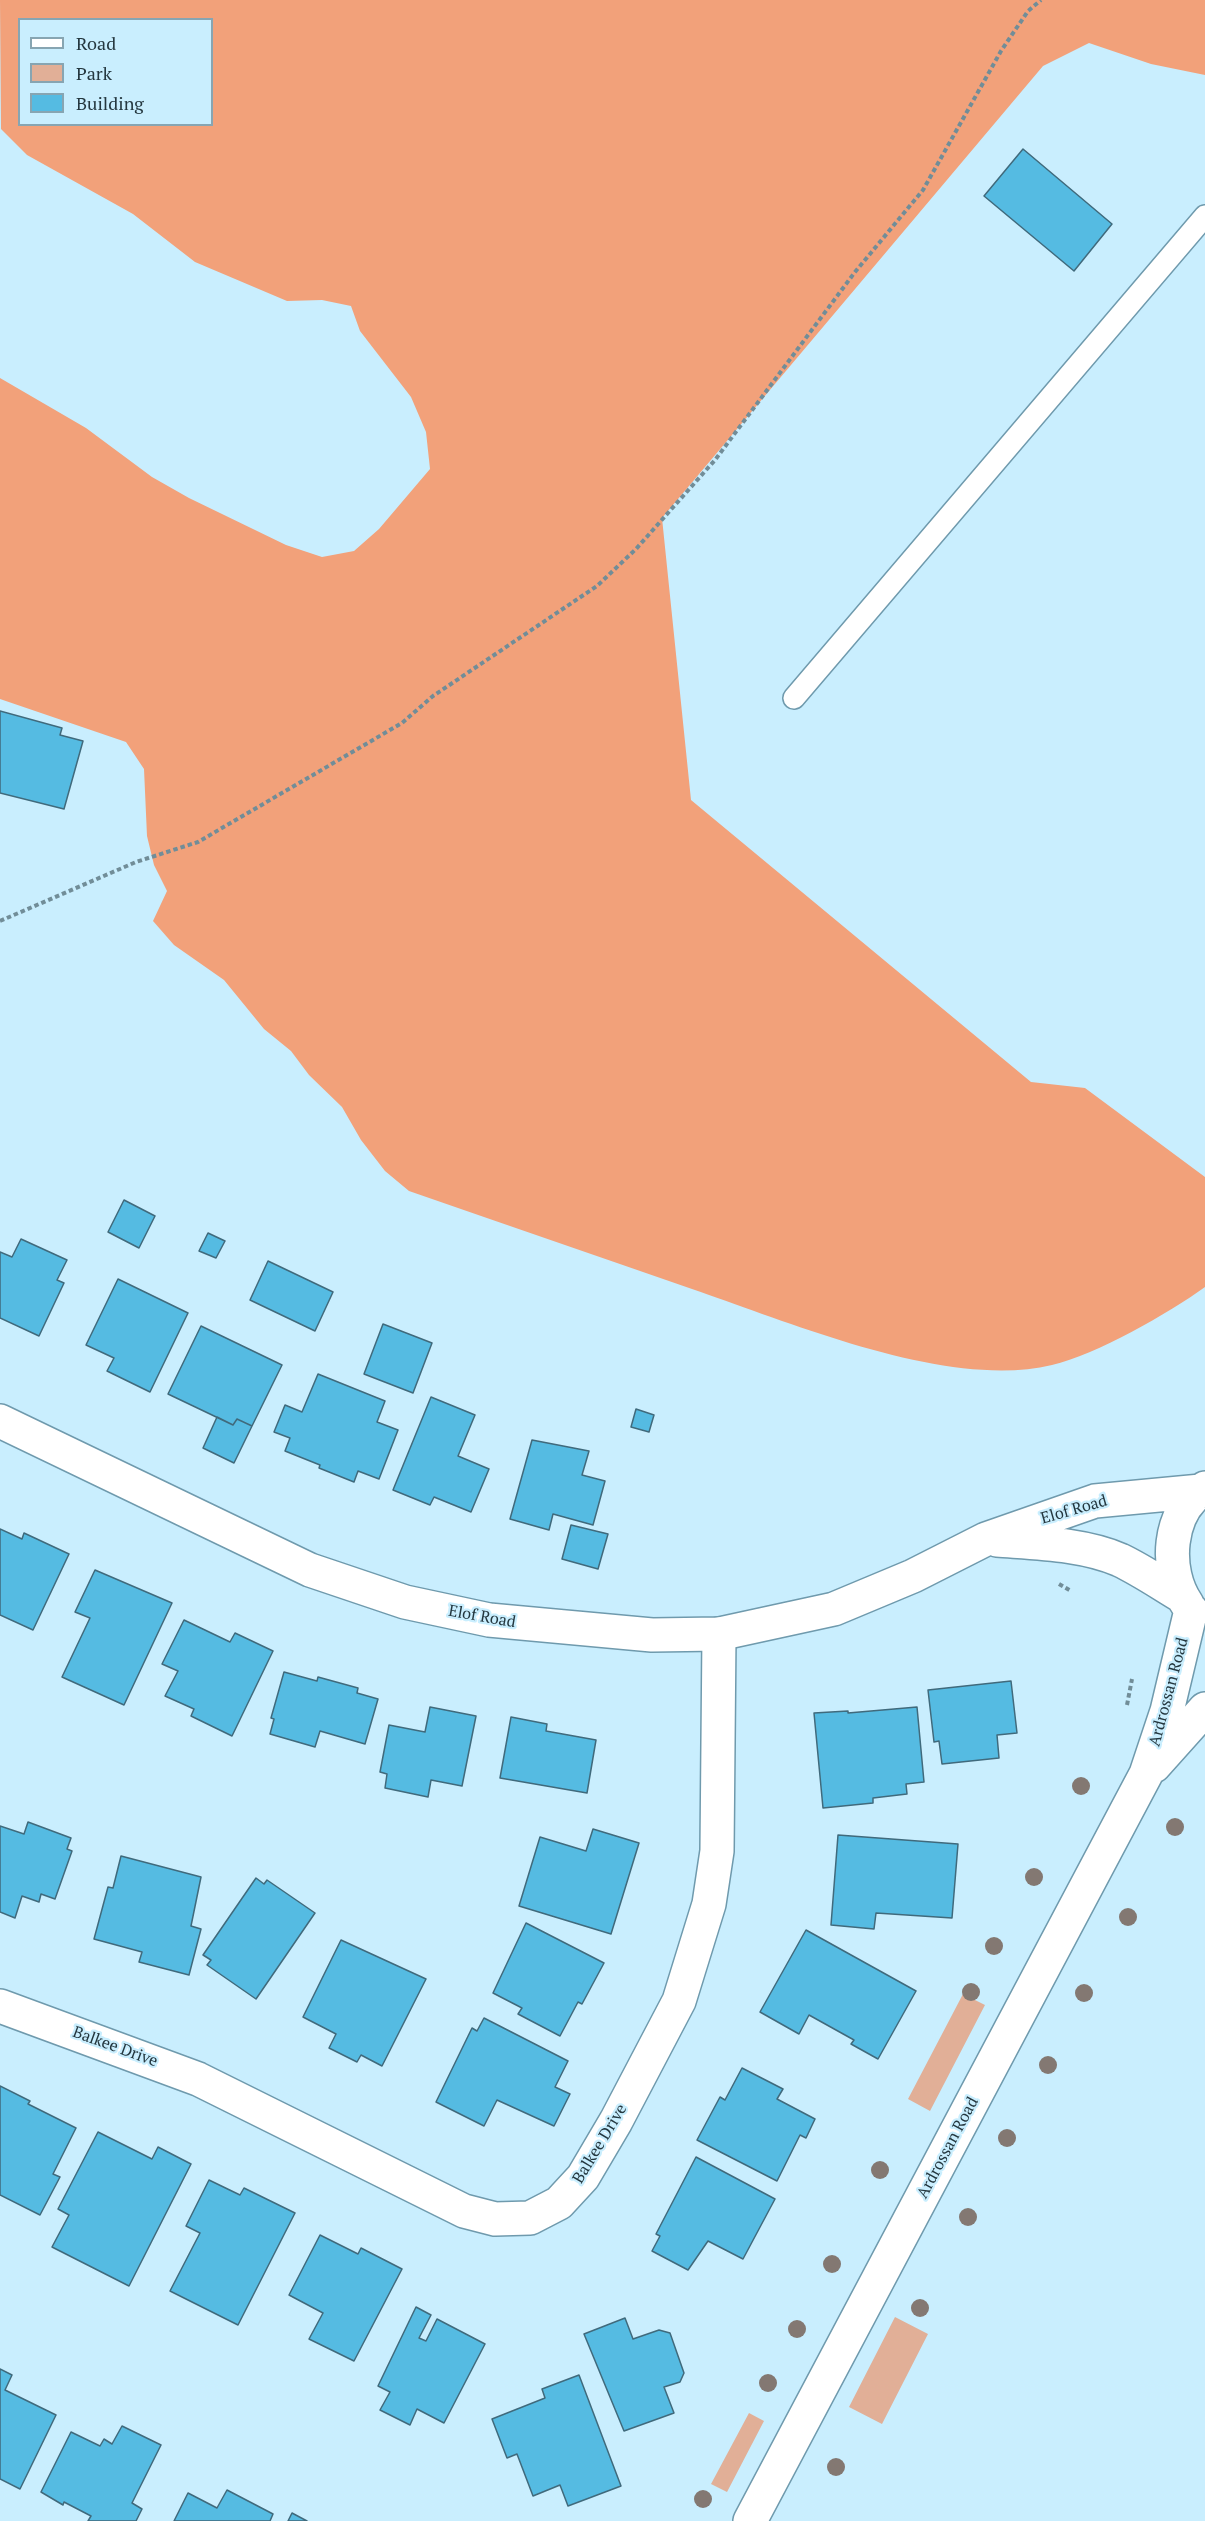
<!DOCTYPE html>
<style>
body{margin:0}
#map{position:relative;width:1205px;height:2521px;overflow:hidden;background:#c9eefe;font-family:"PT Serif",serif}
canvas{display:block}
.legend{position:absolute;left:18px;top:18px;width:195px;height:108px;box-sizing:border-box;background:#c9eefe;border:2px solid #87a5b2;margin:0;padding:8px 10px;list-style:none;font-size:18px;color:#24373f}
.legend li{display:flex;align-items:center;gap:12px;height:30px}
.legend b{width:30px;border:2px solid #87a5b2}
</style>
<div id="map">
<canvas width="1205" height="2521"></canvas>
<ul class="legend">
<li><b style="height:8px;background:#fff"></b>Road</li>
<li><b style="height:16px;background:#e1af97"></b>Park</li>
<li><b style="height:16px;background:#55bbe2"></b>Building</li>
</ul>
</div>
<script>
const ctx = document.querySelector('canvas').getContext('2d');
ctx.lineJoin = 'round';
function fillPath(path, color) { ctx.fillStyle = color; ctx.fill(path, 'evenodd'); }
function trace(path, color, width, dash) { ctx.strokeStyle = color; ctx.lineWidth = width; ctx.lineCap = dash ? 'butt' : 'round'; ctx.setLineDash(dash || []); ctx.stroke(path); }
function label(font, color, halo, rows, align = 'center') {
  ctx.font = font + ' "PT Serif",serif'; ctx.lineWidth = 4.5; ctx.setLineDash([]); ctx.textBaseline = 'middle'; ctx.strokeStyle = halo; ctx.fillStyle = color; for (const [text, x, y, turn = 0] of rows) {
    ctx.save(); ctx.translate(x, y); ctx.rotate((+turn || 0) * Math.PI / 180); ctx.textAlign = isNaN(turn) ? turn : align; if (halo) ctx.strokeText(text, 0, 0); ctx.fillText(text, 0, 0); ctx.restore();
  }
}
fillPath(new Path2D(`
 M 963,1994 L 985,2005 L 930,2111 L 908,2099 Z
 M 895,2317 L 928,2334 L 882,2424 L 849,2407 Z
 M 749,2413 L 764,2421 L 727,2492 L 711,2484 Z`), '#e1af97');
fillPath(new Path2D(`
 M 0,0 L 1205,0 L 1205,75 L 1151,64 L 1089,43 L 1043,66 L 662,518 L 691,800 L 1031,1082 L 1085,1088 L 1205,1177 L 1205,1287 C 1169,1313 1096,1355 1052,1365 C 948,1390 792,1323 692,1289 C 598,1256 503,1224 409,1191 L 385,1171 L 361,1140 L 342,1107 L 309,1075 L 291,1051 L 264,1029 L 224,980 L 174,945 L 153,921 L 167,891 L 154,865 L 147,836 L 144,769 L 126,742 L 0,699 L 0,378 L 86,428 L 152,477 L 189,498 L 286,545 L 322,557 L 354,551 L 379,529 L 430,469 L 426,432 L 411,397 L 360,331 L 351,306 L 322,300 L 287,301 L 195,262 L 133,214 L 27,155 L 1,129 ZM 20,20 L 212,20 L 212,124 L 20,124 Z`), '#f2a17a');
const building = new Path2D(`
 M 1023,149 L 1112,224 L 1074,271 L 984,196 Z
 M 0,711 L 62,728 L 60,735 L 83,741 L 64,809 L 0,793 Z
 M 124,1200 L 155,1216 L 139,1248 L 108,1232 Z
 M 208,1233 L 225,1241 L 216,1258 L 199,1251 Z
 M 21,1239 L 67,1260 L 57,1280 L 64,1283 L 39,1336 L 0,1318 L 0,1252 L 12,1257 Z
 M 268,1261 L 333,1292 L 315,1331 L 250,1300 Z
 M 118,1279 L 188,1313 L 150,1392 L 107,1371 L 114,1358 L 86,1345 Z
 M 383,1324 L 432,1343 L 413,1393 L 364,1374 Z
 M 201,1326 L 282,1365 L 252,1426 L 237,1419 L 233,1425 L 168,1394 Z
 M 318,1374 L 385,1401 L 377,1422 L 398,1430 L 379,1479 L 358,1471 L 354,1482 L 319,1468 L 320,1465 L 285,1451 L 290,1438 L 274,1432 L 285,1405 L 302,1412 Z
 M 431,1397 L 475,1415 L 458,1456 L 489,1469 L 471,1512 L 434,1497 L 430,1505 L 393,1490 Z
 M 636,1409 L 654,1415 L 649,1432 L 631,1427 Z
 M 217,1417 L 233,1425 L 237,1419 L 252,1426 L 234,1463 L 203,1448 Z
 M 532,1440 L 589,1451 L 582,1475 L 605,1481 L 593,1525 L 553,1514 L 549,1530 L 510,1519 Z
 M 571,1525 L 608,1534 L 598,1569 L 562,1559 Z
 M 0,1529 L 22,1539 L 24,1533 L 69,1554 L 33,1630 L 0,1615 Z
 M 95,1570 L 172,1603 L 124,1705 L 62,1677 L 90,1618 L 75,1612 Z
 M 184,1620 L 230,1642 L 235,1633 L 273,1651 L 232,1736 L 191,1716 L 194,1709 L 165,1696 L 178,1671 L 162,1664 Z
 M 284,1672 L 317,1681 L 318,1677 L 358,1688 L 357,1693 L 378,1699 L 365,1744 L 320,1731 L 315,1747 L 270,1734 L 274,1719 L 271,1718 Z
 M 1011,1681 L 1017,1733 L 997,1735 L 999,1758 L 942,1764 L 939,1741 L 934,1742 L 928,1690 Z
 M 430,1707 L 476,1716 L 462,1786 L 431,1780 L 428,1797 L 385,1788 L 387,1774 L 380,1772 L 389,1725 L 425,1732 Z
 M 917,1707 L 924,1782 L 906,1784 L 907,1794 L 873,1798 L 873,1803 L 823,1808 L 814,1713 L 848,1711 L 848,1713 Z
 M 511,1717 L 547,1724 L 546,1731 L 596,1740 L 587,1793 L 500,1778 Z
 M 28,1822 L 71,1838 L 67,1849 L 72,1851 L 55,1899 L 41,1894 L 39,1902 L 22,1896 L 15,1918 L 0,1912 L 0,1826 L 24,1834 Z
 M 593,1829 L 639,1843 L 611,1934 L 519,1906 L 540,1837 L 586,1851 Z
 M 838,1835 L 958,1844 L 952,1918 L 876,1913 L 874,1929 L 831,1925 Z
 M 121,1856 L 201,1877 L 191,1926 L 201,1929 L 189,1975 L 139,1962 L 142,1952 L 94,1939 L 108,1887 L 113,1888 Z
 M 256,1878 L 264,1884 L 267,1880 L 315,1913 L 256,1999 L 207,1965 L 211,1960 L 203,1955 Z
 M 526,1923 L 604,1963 L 582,2004 L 578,2002 L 560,2036 L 518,2014 L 522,2008 L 493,1993 Z
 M 806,1930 L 916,1991 L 878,2059 L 851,2044 L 854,2040 L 809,2015 L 799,2034 L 760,2012 Z
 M 341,1940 L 426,1979 L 382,2066 L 361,2055 L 357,2062 L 329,2048 L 336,2034 L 303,2017 Z
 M 484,2018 L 568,2061 L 555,2087 L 570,2094 L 554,2126 L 497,2100 L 484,2126 L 436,2102 L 472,2028 L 477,2031 Z
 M 742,2068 L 783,2089 L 777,2099 L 815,2119 L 806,2138 L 800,2135 L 777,2181 L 697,2140 L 720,2097 L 725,2100 Z
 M 0,2086 L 30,2101 L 28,2104 L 76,2128 L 53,2174 L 60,2177 L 40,2215 L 0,2195 Z
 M 98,2132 L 152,2159 L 158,2147 L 191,2164 L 129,2286 L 52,2247 L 69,2215 L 58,2209 Z
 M 696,2157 L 775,2199 L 743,2259 L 708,2241 L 688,2270 L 652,2251 L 660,2236 L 656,2234 Z
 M 209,2180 L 240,2195 L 244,2188 L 295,2213 L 238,2325 L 170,2291 L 200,2233 L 186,2226 Z
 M 320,2235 L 358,2254 L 361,2248 L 402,2269 L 354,2361 L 309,2339 L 323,2313 L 289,2295 Z
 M 416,2307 L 431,2315 L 419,2338 L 426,2341 L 437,2319 L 485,2344 L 444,2423 L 417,2409 L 410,2425 L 380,2410 L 390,2392 L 378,2386 Z
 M 625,2318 L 633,2339 L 659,2330 L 670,2333 L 684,2373 L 680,2382 L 664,2387 L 674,2413 L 624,2431 L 584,2334 Z
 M 0,2369 L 12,2375 L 5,2390 L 56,2415 L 20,2489 L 0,2479 Z
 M 579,2375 L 621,2486 L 568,2506 L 560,2485 L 533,2496 L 517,2454 L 507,2458 L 492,2419 L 545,2398 L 542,2389 Z
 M 122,2426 L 161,2445 L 132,2503 L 142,2509 L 136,2521 L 88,2521 L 91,2516 L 64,2502 L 63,2505 L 41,2492 L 71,2432 L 100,2446 L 104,2439 L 112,2444 Z
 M 227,2490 L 273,2514 L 270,2521 L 174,2521 L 188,2493 L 217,2508 Z
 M 292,2513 L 307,2521 L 288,2521 Z`);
fillPath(building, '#55bbe2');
trace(building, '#406a7c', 1.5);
const lane = new Path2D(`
 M 794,698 L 1205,216`);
const street = new Path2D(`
 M 0,2006 L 198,2079 L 464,2211 L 495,2219 L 530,2218 L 559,2203 L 583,2177 L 616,2121 L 679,2001 L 709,1904 L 717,1851 L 719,1634`);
const secondary = new Path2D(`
 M 0,1421 L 310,1570 L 405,1602 L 489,1620 L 652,1635 L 719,1634 L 834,1609 L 913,1576 L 986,1539 L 1095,1501 L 1201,1491
 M 997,1540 C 1036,1543 1084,1544 1120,1560 C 1141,1570 1160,1583 1180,1595
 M 1187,1604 C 1164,1571 1167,1511 1205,1488
 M 1154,1766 L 1205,1709
 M 750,2521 L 1146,1774 L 1167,1711 L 1191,1610`);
trace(lane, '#6f9aad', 24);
trace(street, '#6f9aad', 36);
trace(secondary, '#6f9aad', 36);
trace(new Path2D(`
 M 0,921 L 136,862 L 198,842 L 402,723 L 433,696 L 597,586 L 636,549 L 715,460 L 855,272 L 923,190 L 1001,51 L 1028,11 L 1041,0
 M 1059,1584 L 1071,1591
 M 1127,1705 L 1132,1679`), '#718d98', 4, [4.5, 3]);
trace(lane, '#fff', 21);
trace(street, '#fff', 33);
trace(secondary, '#fff', 33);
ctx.fillStyle = '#837872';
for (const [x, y] of [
 [1081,1786],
 [1175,1827],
 [1034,1877],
 [1128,1917],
 [994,1946],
 [971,1992],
 [1084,1993],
 [1048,2065],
 [1007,2138],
 [880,2170],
 [968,2217],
 [832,2264],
 [920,2308],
 [797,2329],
 [768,2383],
 [836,2467],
 [703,2499]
]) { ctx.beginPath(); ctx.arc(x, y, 9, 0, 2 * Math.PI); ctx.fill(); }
label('16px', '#24373f', '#c9eefe', [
 ["Elof Road",1074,1510,-16],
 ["Elof Road",482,1617,10],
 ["Ardrossan Road",1169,1692,-75],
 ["Balkee Drive",115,2047,20],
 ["Balkee Drive",600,2144,-59],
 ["Ardrossan Road",948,2148,-62]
]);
</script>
